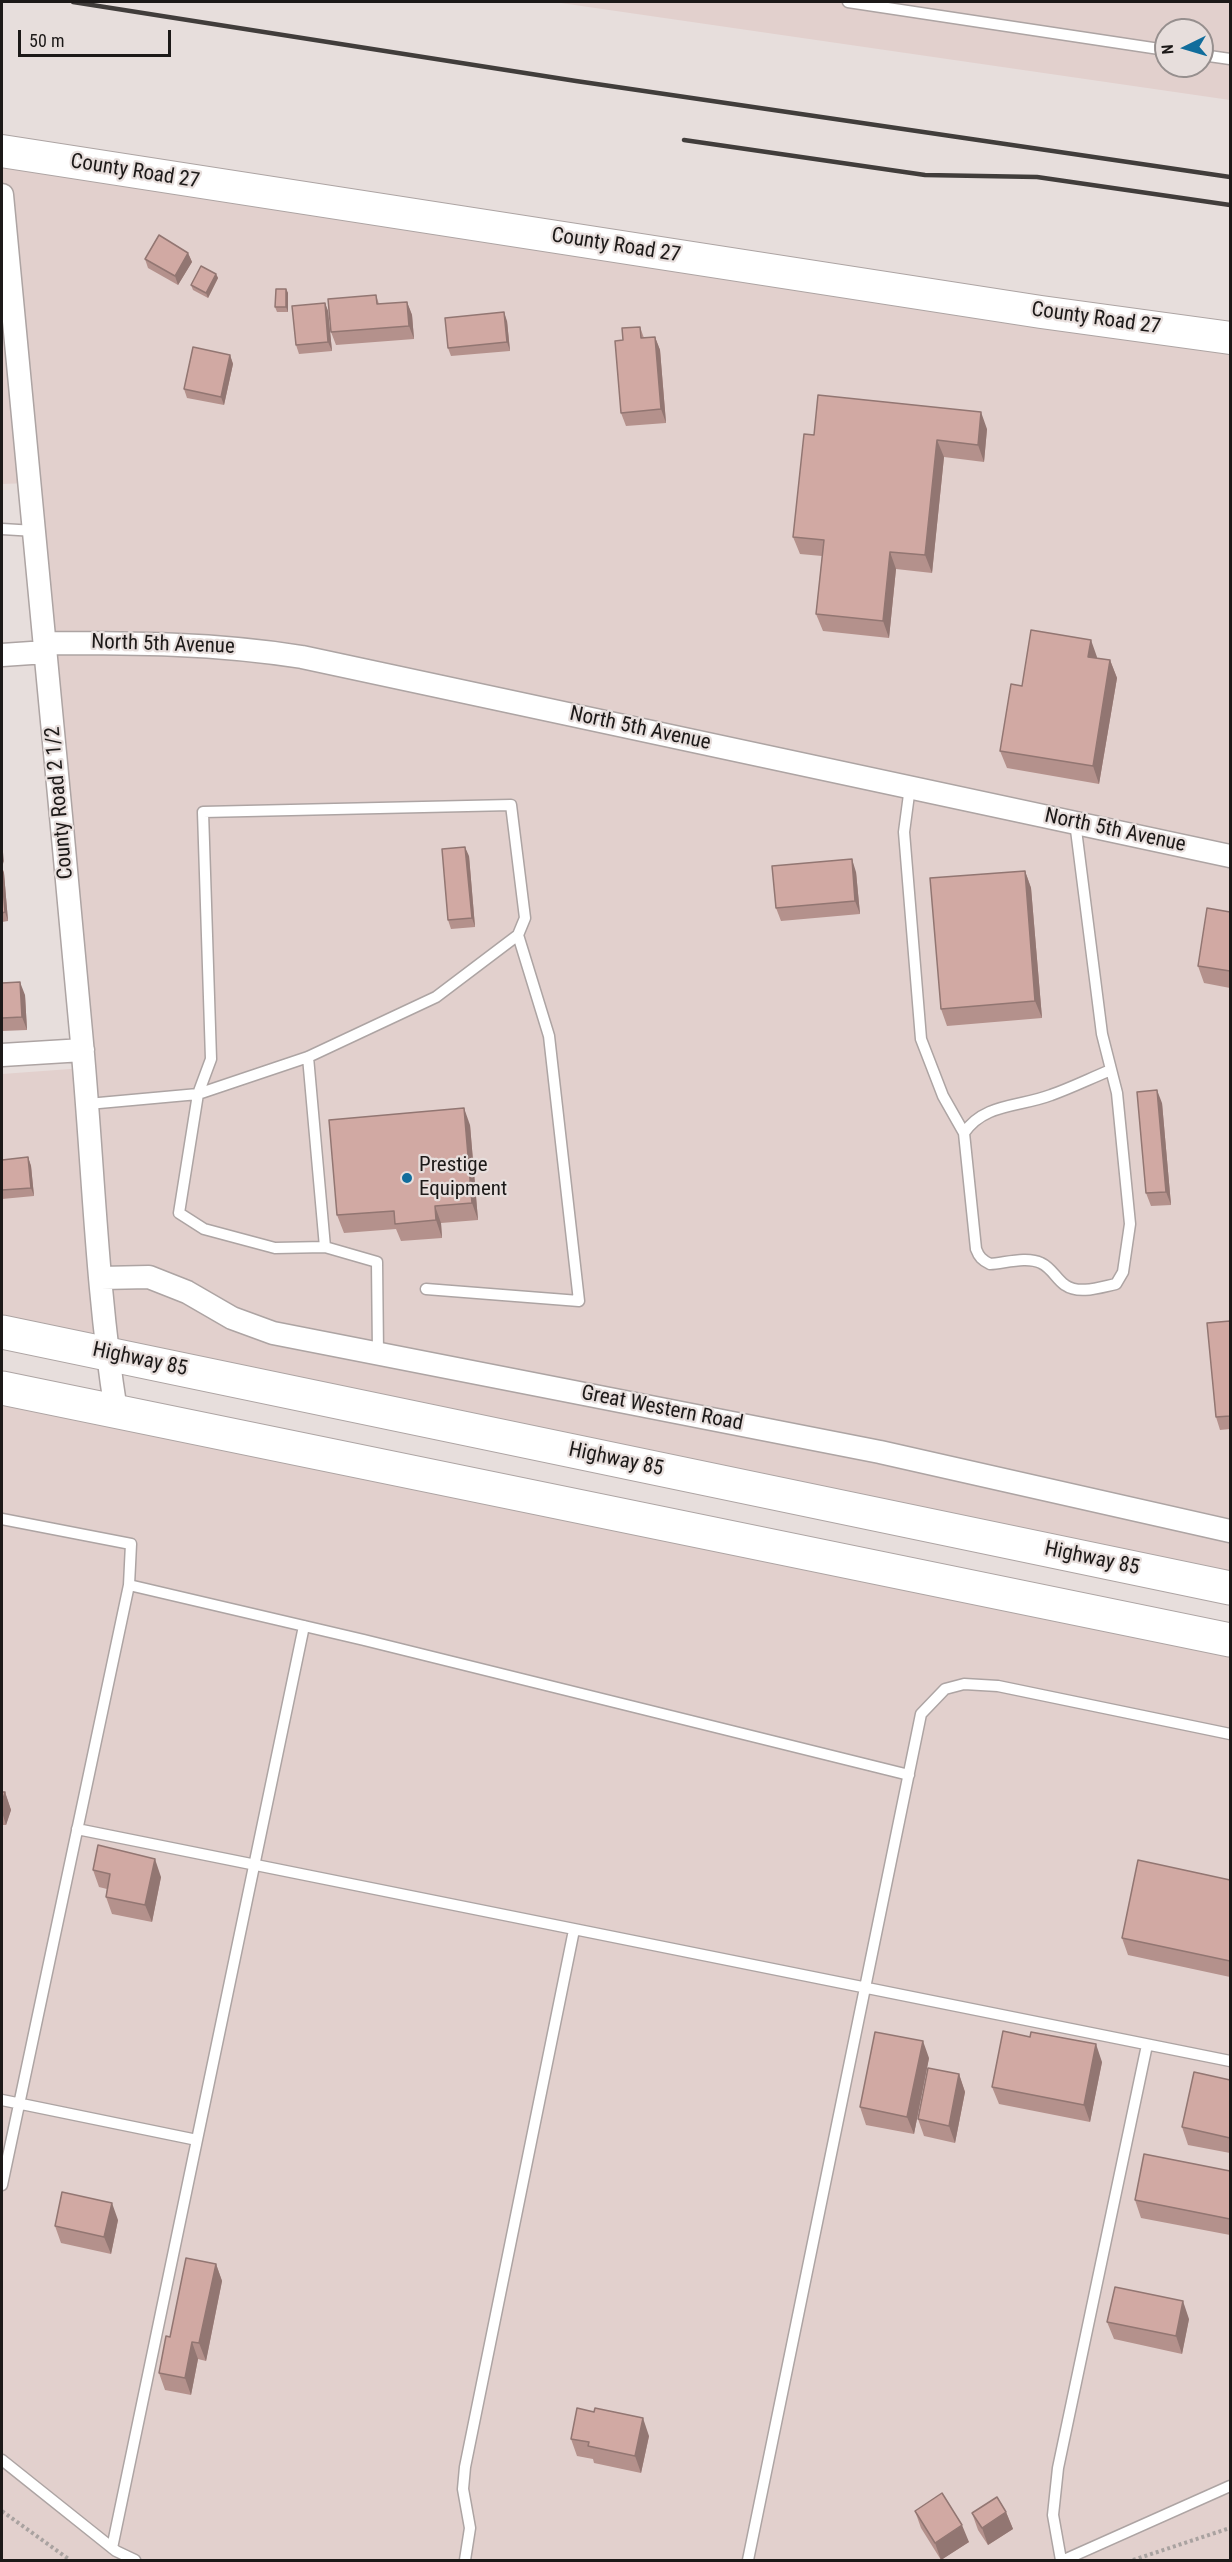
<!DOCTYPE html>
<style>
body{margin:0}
#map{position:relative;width:1232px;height:2562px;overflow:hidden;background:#e7dedc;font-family:"Roboto Condensed",sans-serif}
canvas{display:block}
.frame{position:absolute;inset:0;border:3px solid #1c1918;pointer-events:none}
.north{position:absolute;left:1154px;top:18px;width:60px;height:60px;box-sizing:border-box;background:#e7dedc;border:2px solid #968f8e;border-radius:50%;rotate:265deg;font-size:16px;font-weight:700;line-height:24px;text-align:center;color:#1c1918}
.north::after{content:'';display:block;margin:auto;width:21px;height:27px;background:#116d9c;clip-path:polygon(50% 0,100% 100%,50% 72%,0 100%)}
.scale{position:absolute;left:18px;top:30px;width:153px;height:27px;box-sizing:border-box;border:3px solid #1c1918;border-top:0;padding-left:8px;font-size:18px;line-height:21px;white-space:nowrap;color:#1c1918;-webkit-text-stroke:4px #e7dedc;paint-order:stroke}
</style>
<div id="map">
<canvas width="1232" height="2562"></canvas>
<div class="frame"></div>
<div class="north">N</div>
<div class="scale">50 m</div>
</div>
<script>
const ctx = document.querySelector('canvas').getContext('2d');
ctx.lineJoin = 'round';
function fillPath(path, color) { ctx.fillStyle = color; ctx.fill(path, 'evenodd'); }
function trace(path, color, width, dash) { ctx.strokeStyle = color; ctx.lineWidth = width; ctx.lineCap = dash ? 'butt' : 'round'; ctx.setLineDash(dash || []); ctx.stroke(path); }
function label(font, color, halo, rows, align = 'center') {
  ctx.font = font + ' "Roboto Condensed",sans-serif'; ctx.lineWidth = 4.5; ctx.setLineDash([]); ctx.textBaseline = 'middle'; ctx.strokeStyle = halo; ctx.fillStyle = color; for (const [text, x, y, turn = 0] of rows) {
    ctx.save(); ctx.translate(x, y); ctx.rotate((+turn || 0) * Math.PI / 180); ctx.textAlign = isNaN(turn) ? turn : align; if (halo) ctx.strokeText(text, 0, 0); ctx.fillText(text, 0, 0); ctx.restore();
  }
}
fillPath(new Path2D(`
 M 554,2 L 1230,2 L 1230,100 ZM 1166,30 L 1202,30 L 1202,66 L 1166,66 Z
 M 2,151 L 1230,340 L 1230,1588 L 2,1332 L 2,1074 L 84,1068 L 30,483 L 2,484 Z
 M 2,1388 L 1230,1640 L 1230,2560 L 2,2560 Z`), '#e2d0cd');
const lane = new Path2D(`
 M 848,2 L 1166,50
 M 1202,55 L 1230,59
 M 2,529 L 35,531
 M 910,787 L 904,832 L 921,1039 L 943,1096 L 964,1133
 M 1075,822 L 1102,1034 L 1117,1093 L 1130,1224 L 1123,1272 L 1116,1284 C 1101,1287 1079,1295 1065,1285 C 1056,1279 1052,1268 1041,1263 C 1027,1256 1005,1263 990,1264 C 982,1260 979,1257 976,1249 L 964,1133 C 984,1103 1020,1107 1051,1095 C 1071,1088 1091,1078 1111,1070
 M 308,1057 L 325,1247
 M 88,1104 L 198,1094 L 308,1057 L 436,997 L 518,935 L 549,1036 L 579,1301 L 426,1289
 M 378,1353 L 377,1262 L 325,1247 L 275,1248 L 204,1229 L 179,1213 L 198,1094 L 211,1059 L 203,812 L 511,805 L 525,918 L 518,935
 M 2,1519 L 131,1544 L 129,1585 L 2,2185
 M 129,1585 L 364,1640 L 909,1775
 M 77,1829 L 1230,2061
 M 2,2100 L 197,2140
 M 2,2460 L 116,2551 L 135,2560
 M 112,2548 L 304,1626
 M 465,2560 L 470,2528 L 463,2489 L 465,2467 L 574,1930
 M 748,2560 L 921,1714 L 945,1689 L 964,1684 L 998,1686 L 1230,1734
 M 1061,2560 L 1053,2515 L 1058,2468 L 1147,2045
 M 1064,2560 L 1230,2486`);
const street = new Path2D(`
 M 2,195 C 30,474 55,753 81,1032 C 93,1158 96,1286 116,1411
 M 45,643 C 133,643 214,643 302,657 L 1230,856
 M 2,655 L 46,652
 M 2,1055 L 83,1050
 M 101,1278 L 149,1277 L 187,1292 L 232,1318 L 273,1333 L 880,1452 L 1230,1531`);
const secondary = new Path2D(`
 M 2,151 L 1041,312 L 1230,338`);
const highway = new Path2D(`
 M 2,1332 L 1230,1588
 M 2,1388 L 1230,1640`);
trace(lane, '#ada4a3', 13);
trace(street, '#ada4a3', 25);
trace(secondary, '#ada4a3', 34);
trace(highway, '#ada4a3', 35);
trace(new Path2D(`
 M 2,2511 L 70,2560
 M 1133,2560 L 1230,2528`), '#a9a2a0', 4, [3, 3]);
trace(lane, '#fff', 10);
trace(street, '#fff', 22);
trace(secondary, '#fff', 32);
trace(highway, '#fff', 33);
trace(new Path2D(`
 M 73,2 L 576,81 L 1230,177
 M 684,140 L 925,175 L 1037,177 L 1230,205`), '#413d3b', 4.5);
fillPath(new Path2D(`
 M 188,253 L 192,262 L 178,285 L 148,268 L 145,259 Z
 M 216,274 L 218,278 L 208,298 L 193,290 L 191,285 Z
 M 286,289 L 288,293 L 288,312 L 277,312 L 275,307 Z
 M 376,295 L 379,304 L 407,302 L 412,315 L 414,339 L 336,345 L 331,332 Z
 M 325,303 L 328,311 L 332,351 L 299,354 L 296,345 Z
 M 507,321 L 510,351 L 451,356 L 448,348 Z
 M 640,327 L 644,338 L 655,337 L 660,350 L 666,423 L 626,426 L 621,413 L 623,340 Z
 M 230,355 L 233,364 L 224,405 L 187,398 L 184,389 Z
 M 987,429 L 984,462 L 944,457 L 932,573 L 896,569 L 889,638 L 823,631 L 816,614 L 822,556 L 800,554 L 793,537 L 814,435 Z
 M 1097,657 L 1097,658 L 1110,660 L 1117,678 L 1099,784 L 1007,768 L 1000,751 L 1022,686 Z
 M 469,856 L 475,927 L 451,929 L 448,920 Z
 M 2,867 L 4,873 L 8,921 L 2,922 Z
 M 1025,871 L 1031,888 L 1042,1018 L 947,1026 L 941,1009 Z
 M 856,872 L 860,914 L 781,921 L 776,908 Z
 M 1230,912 L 1230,988 L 1204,983 L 1198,966 Z
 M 2,983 L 25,995 L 27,1030 L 2,1031 Z
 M 1162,1103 L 1171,1205 L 1151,1206 L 1146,1193 Z
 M 470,1125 L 478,1220 L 441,1223 L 442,1238 L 401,1241 L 396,1229 L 344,1233 L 337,1215 Z
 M 28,1157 L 31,1166 L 34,1196 L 2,1199 L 2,1160 Z
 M 1230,1321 L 1230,1429 L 1220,1430 L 1216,1417 Z
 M 2,1792 L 5,1792 L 11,1810 L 6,1825 L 2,1825 Z
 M 93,1870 L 161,1877 L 152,1922 L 112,1914 L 106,1897 L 107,1889 L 99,1887 Z
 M 1230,1880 L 1230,1977 L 1128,1955 L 1122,1938 Z
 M 929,2058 L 914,2134 L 866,2125 L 860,2107 Z
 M 1102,2062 L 1090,2122 L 999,2104 L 992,2087 Z
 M 959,2074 L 965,2092 L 955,2143 L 924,2136 L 918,2119 Z
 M 1230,2080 L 1230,2153 L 1188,2145 L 1182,2127 Z
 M 1230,2171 L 1230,2235 L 1141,2218 L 1135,2200 Z
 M 118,2220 L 111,2254 L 61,2243 L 55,2226 Z
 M 216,2264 L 222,2281 L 206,2361 L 198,2359 L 191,2395 L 165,2390 L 159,2373 L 170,2337 Z
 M 1189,2319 L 1182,2354 L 1114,2339 L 1107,2322 Z
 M 649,2436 L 641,2473 L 594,2463 L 593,2459 L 577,2456 L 571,2439 Z
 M 915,2511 L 969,2542 L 941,2560 L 921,2528 Z
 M 1006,2512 L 1013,2529 L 988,2545 L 978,2530 L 972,2513 Z`), '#b4918c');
fillPath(new Path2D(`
 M 188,253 L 192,262 L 178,285 L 175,276 Z
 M 216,274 L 218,278 L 208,298 L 206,293 Z
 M 286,289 L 288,293 L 288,312 L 286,307 Z
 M 407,302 L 412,315 L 414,339 L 409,326 Z
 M 325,303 L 328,311 L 332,351 L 328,342 Z
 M 504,312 L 507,321 L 510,351 L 507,342 Z
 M 655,337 L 660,350 L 666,423 L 661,409 Z
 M 230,355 L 233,364 L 224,405 L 221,397 Z
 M 981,412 L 987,429 L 984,462 L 978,445 Z
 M 937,440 L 944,457 L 932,573 L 925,555 Z
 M 890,552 L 896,569 L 889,638 L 883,621 Z
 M 1091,640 L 1097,657 L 1094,674 L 1088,657 Z
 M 1110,660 L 1117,678 L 1099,784 L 1093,766 Z
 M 2,840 L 4,864 L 2,858 Z
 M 465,847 L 469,856 L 475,927 L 472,918 Z
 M 852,859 L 856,872 L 860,914 L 855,901 Z
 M 2,867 L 4,873 L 8,921 L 5,912 Z
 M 1025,871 L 1031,888 L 1042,1018 L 1035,1001 Z
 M 20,982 L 25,995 L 27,1030 L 22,1017 Z
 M 1157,1090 L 1162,1103 L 1171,1205 L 1166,1192 Z
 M 464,1108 L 470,1125 L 478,1220 L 472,1203 Z
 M 28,1157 L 31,1166 L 34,1196 L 31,1188 Z
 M 435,1206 L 441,1223 L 442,1238 L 436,1220 Z
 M 5,1792 L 11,1810 L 6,1825 L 2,1812 L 2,1803 Z
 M 155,1859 L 161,1877 L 152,1922 L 145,1905 Z
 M 923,2041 L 929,2058 L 914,2134 L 907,2117 Z
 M 1096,2044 L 1102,2062 L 1090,2122 L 1084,2105 Z
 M 959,2074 L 965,2092 L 955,2143 L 949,2126 Z
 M 112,2203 L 118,2220 L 111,2254 L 104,2237 Z
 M 216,2264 L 222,2281 L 206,2361 L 199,2343 Z
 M 1183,2301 L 1189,2319 L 1182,2354 L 1176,2336 Z
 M 192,2342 L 198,2359 L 191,2395 L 185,2378 Z
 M 643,2418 L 649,2436 L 641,2473 L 635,2456 Z
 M 1006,2512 L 1013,2529 L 988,2545 L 982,2528 Z
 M 962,2525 L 969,2542 L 941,2560 L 935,2543 Z`), '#927672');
const building = new Path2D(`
 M 159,235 L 188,253 L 175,276 L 145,259 Z
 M 201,266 L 216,274 L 206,293 L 191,285 Z
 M 276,289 L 286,289 L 286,307 L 275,307 Z
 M 376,295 L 377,304 L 407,302 L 409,326 L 331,332 L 328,299 Z
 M 325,303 L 328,342 L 296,345 L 292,306 Z
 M 504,312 L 507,342 L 448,348 L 445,318 Z
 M 640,327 L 641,338 L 655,337 L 661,409 L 621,413 L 615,341 L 623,340 L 622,328 Z
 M 193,347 L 230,355 L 221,397 L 184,389 Z
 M 818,395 L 981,412 L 978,445 L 937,440 L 925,555 L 890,552 L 883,621 L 816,614 L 824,540 L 793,537 L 804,434 L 814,435 Z
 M 1031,630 L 1091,640 L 1088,657 L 1110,660 L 1093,766 L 1000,751 L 1011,684 L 1022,686 Z
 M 465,847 L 472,918 L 448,920 L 442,849 Z
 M 852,859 L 855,901 L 776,908 L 772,866 Z
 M 1025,871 L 1035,1001 L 941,1009 L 930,878 Z
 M 2,875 L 5,912 L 2,913 Z
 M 1207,908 L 1230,912 L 1230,971 L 1198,966 Z
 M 20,982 L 22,1017 L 2,1018 L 2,983 Z
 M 1157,1090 L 1166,1192 L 1146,1193 L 1137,1092 Z
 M 464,1108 L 472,1203 L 435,1206 L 436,1220 L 395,1224 L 394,1211 L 337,1215 L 329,1120 Z
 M 28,1157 L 31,1188 L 2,1190 L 2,1160 Z
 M 1230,1321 L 1230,1416 L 1216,1417 L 1207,1323 Z
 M 2,1792 L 5,1792 L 2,1803 Z
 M 98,1845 L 155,1859 L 145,1905 L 106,1897 L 110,1874 L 93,1870 Z
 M 1138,1860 L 1230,1880 L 1230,1961 L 1122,1938 Z
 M 1003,2031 L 1030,2037 L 1031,2032 L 1096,2044 L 1084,2105 L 992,2087 Z
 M 875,2032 L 923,2041 L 907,2117 L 860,2107 Z
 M 928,2068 L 959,2074 L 949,2126 L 918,2119 Z
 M 1194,2072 L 1230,2080 L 1230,2138 L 1182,2127 Z
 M 1144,2154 L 1230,2171 L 1230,2219 L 1135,2200 Z
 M 62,2192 L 112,2203 L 104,2237 L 55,2226 Z
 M 186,2258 L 216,2264 L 199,2343 L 192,2342 L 185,2378 L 159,2373 L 166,2336 L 170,2337 Z
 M 1115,2287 L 1183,2301 L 1176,2336 L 1107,2322 Z
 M 577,2408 L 594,2412 L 595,2408 L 643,2418 L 635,2456 L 588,2446 L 589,2442 L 571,2439 Z
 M 942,2493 L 962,2525 L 935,2543 L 915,2511 Z
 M 997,2497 L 1006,2512 L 982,2528 L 972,2513 Z`);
fillPath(building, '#d1a9a3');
trace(building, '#927672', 1.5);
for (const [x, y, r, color] of [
 [407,1178,6,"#116d9c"]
]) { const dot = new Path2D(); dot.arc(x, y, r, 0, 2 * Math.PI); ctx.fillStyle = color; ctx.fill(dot); trace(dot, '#e7dedc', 2); }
label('21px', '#1c1918', '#e7dedc', [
 ["County Road 27",135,172,9],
 ["County Road 27",616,246,9],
 ["County Road 27",1096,319,8],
 ["North 5th Avenue",163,645,2],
 ["North 5th Avenue",640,729,12],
 ["County Road 2 1/2",60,803,-95],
 ["North 5th Avenue",1115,831,12],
 ["Highway 85",140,1360,12],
 ["Great Western Road",662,1409,11],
 ["Highway 85",616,1460,12],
 ["Highway 85",1092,1559,12]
]);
label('21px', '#1c1918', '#e7dedc', [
 ["Prestige",419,1166],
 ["Equipment",419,1190]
], 'left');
</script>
